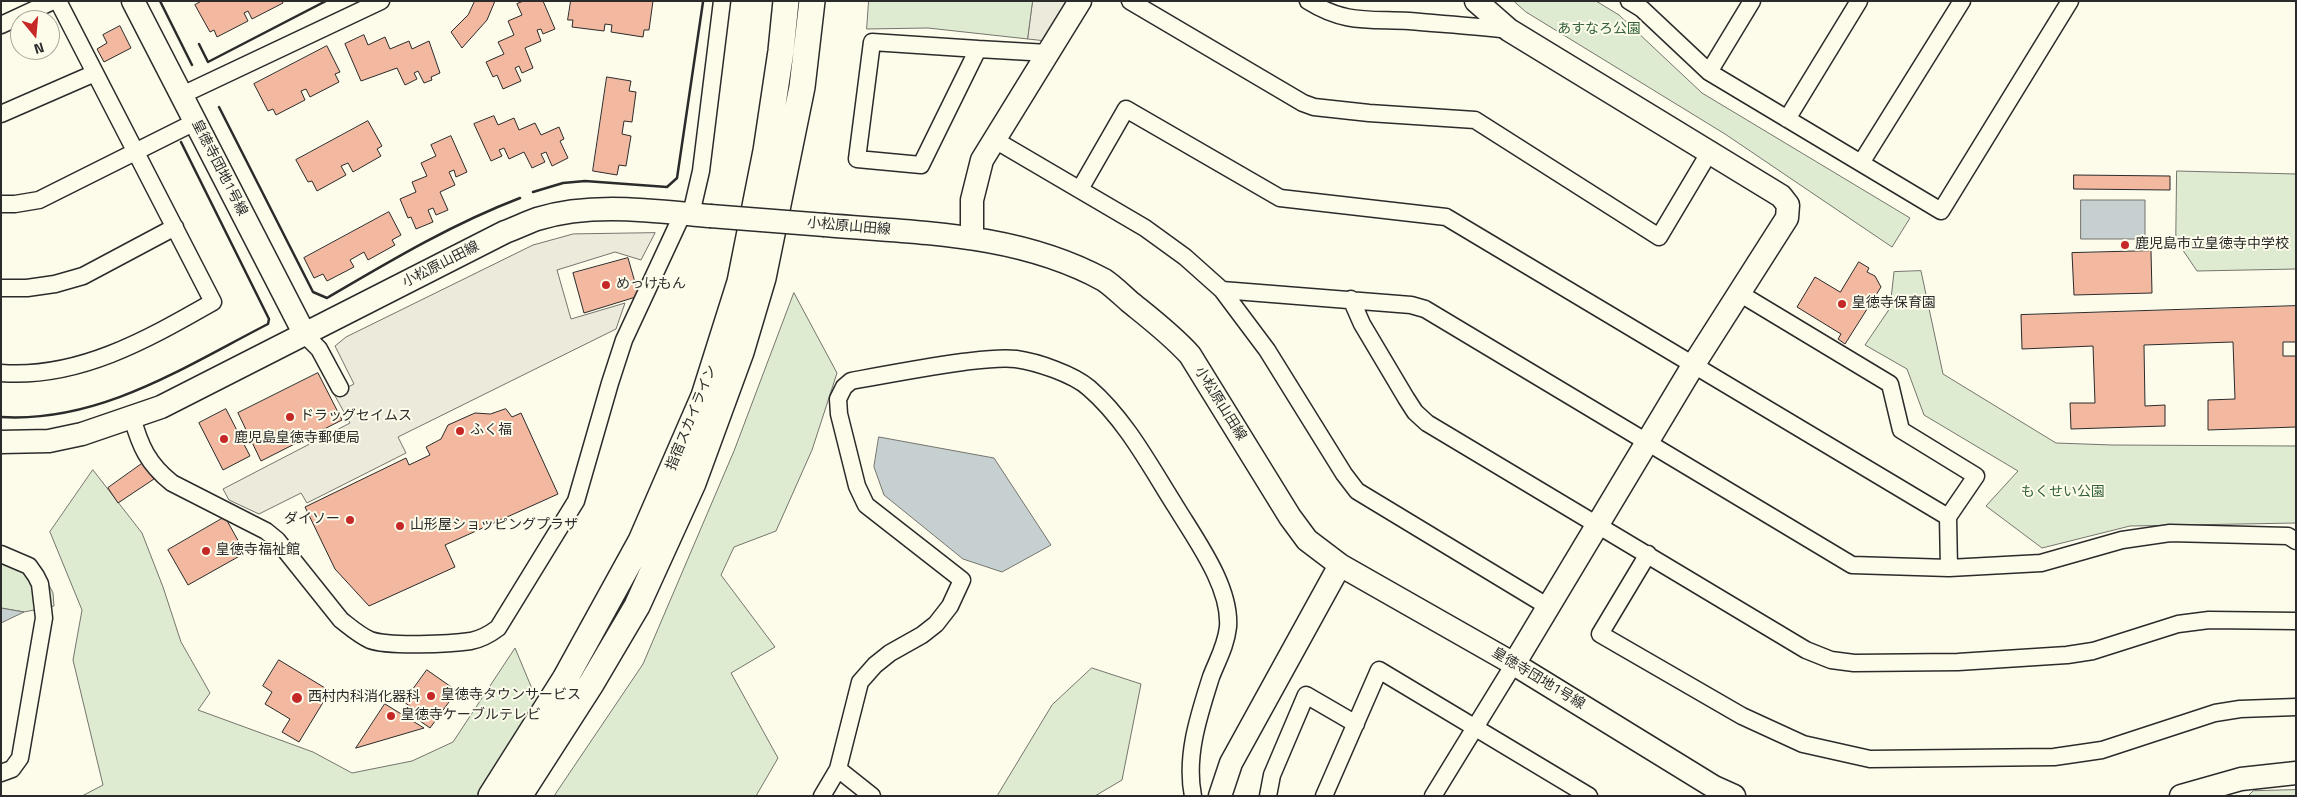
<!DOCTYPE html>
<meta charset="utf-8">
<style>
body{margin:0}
#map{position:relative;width:2297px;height:797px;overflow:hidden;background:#fdfbea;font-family:"Titillium Web",sans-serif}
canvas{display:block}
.frame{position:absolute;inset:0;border:2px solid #2b2b2b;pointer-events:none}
.north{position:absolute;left:10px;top:10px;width:50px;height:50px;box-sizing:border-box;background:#fdfbea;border:1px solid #a9a89e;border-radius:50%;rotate:163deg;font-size:14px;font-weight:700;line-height:20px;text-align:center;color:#2b2b2b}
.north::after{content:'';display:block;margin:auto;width:18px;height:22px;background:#c62828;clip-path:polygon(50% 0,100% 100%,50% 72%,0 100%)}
</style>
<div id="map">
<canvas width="2297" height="797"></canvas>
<div class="frame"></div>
<div class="north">N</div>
</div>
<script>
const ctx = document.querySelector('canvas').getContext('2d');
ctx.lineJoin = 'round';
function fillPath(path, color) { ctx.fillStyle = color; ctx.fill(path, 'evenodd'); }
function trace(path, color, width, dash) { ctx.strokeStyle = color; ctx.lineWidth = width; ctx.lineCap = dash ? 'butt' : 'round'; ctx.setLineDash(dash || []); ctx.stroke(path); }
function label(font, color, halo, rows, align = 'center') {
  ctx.font = font + ' "Titillium Web","Noto Sans JP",sans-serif'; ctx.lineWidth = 4; ctx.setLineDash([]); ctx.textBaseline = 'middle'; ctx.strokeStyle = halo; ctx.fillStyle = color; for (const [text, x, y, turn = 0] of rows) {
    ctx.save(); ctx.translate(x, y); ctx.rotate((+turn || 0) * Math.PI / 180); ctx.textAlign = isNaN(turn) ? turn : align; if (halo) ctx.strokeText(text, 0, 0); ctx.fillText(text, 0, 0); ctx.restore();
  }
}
const green = new Path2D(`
 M 869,1 L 1033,1 L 1028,39 L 928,28 L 867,29 Z
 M 1514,1 L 1596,1 L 1619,15 L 1702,93 L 1910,218 L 1892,247 L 1725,134 L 1526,12 Z
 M 2177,171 L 2296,174 L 2296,269 L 2197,271 L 2176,240 Z
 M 1921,271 L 1943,374 L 2056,443 L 2112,445 L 2296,446 L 2296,523 L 2130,526 L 2042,548 L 1986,506 L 2018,471 L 1924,415 L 1907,369 L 1865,345 L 1890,308 L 1894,272 Z
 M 794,293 L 837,373 L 812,450 L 776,531 L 734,547 L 721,575 L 775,647 L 731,673 L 778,758 L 756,796 L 554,796 L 643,664 L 734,451 Z
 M 93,470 L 142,533 L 163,587 L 181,642 L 210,693 L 198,710 L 313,752 L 352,773 L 412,761 L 453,742 L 515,648 L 538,703 L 479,796 L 82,796 L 103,785 L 73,660 L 82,610 L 50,532 Z
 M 1,558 L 45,577 L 53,593 L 54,606 L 24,612 L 1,608 Z
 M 1092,668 L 1141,684 L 1122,780 L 1095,796 L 997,796 L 1052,705 Z
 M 2296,790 L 2296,796 L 2248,796 L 2253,791 Z`);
fillPath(green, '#deebd1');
trace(green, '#74746e', 1);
const parking = new Path2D(`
 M 1033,1 L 1067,1 L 1046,41 L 1028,39 Z
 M 655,233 L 641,260 L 615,252 L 557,270 L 571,319 L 625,303 L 616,329 L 398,437 L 406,453 L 307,503 L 301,493 L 259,514 L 229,500 L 223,489 L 350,423 L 334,394 L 354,384 L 335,346 L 346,337 L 533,245 L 573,234 Z`);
fillPath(parking, '#eceadb');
trace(parking, '#74746e', 1);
const water = new Path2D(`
 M 2081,200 L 2145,200 L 2145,239 L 2081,239 Z
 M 879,437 L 994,458 L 1051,545 L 1002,572 L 963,559 L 884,495 L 874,467 Z
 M 1,608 L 24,612 L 1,623 Z`);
fillPath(water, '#c7d0d0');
trace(water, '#74746e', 1);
const building = new Path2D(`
 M 202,1 L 282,1 L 283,3 L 252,19 L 248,11 L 244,13 L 248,21 L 217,37 L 214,30 L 210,32 L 195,5 Z
 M 475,1 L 495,1 L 487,20 L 462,48 L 451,32 L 468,15 Z
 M 524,1 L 543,1 L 555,29 L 543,34 L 541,29 L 537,30 L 541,41 L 525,48 L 533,68 L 522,73 L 519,66 L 515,68 L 521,81 L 503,89 L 497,75 L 493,77 L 486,62 L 504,54 L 498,42 L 514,35 L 508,21 L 522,15 L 517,4 Z
 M 571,1 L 653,1 L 649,30 L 644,30 L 643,37 L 611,32 L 612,25 L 605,24 L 604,31 L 572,27 L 573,20 L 568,20 Z
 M 120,26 L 131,48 L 104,62 L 97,49 L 107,43 L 103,35 Z
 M 364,35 L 368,45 L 385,37 L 390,49 L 409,41 L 412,49 L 429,41 L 440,73 L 431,77 L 432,80 L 424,83 L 418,71 L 414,73 L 417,79 L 405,85 L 397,68 L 361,81 L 345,44 Z
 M 327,46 L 340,72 L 335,74 L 339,82 L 310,97 L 306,89 L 301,91 L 305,100 L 276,115 L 273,109 L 268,111 L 254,84 Z
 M 607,77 L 631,81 L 629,91 L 636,92 L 632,122 L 624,121 L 622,134 L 631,136 L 626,166 L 619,165 L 617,175 L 593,171 Z
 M 494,116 L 498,125 L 514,118 L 519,130 L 535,123 L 541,135 L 559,127 L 564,139 L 560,141 L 568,158 L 552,166 L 546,152 L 541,154 L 545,162 L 532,168 L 524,152 L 509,159 L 504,148 L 499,150 L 502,156 L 491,161 L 474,124 Z
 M 368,121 L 382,146 L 377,149 L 381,156 L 353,172 L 348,163 L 341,166 L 346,175 L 317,191 L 312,181 L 308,182 L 296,160 Z
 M 451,136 L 467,172 L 456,177 L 454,170 L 449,172 L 455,185 L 440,192 L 448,210 L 436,215 L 433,208 L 428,210 L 433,222 L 416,229 L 411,217 L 408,218 L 400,199 L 416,192 L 412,182 L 427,176 L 421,163 L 436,156 L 431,145 Z
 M 2074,175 L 2170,176 L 2170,190 L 2074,189 Z
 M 389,212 L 401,235 L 392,240 L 395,245 L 368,260 L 364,252 L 350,260 L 354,267 L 327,281 L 323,274 L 314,278 L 304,258 Z
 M 2151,251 L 2152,293 L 2074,295 L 2072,253 Z
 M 628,258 L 639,296 L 584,313 L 573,273 Z
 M 1859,262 L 1869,268 L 1867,272 L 1875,276 L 1881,287 L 1845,344 L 1838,339 L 1841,334 L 1797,307 L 1815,277 L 1840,292 Z
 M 2296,306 L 2296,342 L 2283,342 L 2283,356 L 2296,356 L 2296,427 L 2208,430 L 2208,400 L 2235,399 L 2233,342 L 2144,345 L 2145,406 L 2165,405 L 2165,426 L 2071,429 L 2070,403 L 2095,403 L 2093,346 L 2022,349 L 2021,315 Z
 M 318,373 L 342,420 L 261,461 L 238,413 Z
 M 226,409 L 250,456 L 223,470 L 199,423 Z
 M 506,409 L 512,417 L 521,413 L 558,494 L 445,545 L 455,567 L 369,606 L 335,569 L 305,507 L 406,458 L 409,465 L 430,455 L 426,447 L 441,439 L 448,425 L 475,413 L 490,414 Z
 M 143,463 L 154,479 L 118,503 L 108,488 Z
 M 225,517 L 245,553 L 188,585 L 168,550 Z
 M 279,660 L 330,691 L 299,742 L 282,732 L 290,719 L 265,704 L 272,692 L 263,686 Z
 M 427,670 L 457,691 L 430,728 L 407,712 L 411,707 L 404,702 Z
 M 385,704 L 424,728 L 356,748 Z`);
fillPath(building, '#f2b8a0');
trace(building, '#2b2b2b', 1);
const street = new Path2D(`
 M 1130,1 L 1303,103 L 1314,107 L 1369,113 L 1475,120 L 1659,237 L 1709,153
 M 1308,1 C 1345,24 1368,19 1409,21 C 1442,24 1475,26 1509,30
 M 1629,1 L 1642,9 L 1709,72 L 1941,211 L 2070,1
 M 1,25 L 53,1
 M 978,49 L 872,42 L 857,159 L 921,165 L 978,49 L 1048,53
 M 1709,72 L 1752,1
 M 182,95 L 381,1
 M 1,114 L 95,73
 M 1787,119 L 1859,1
 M 995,140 L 1145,228 L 1185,257 L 1222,290 L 1267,350 L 1344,474 L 1357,491 L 1547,606
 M 1861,163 L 1962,1
 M 1080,189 L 1126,109 L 1280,198 L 1446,217 L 1948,517 L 1949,568
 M 1,204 L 15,204 L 39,200 L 195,122
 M 691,214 L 701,171 L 722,1
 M 1,288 L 27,288 L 55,284 L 83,276 L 175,227
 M 1222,290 L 1411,305 L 1425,309 L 1852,565 L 1949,568 L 2041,563 L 2122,540 L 2170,533 L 2288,536 L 2296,541
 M 1739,293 L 1890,384 L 1901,430 L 1976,476 L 1948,517
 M 1351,299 L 1362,324 L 1406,398 L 1415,412 L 1427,423 L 1806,650 L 1831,660 L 1854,663 L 1958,662 L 2067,655 L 2093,651 L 2178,624 L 2209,620 L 2296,621
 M 305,335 L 319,349 L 340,388
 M 1,373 C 79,379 148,339 213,302 L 58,1
 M 132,417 C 140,446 148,464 172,483 L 266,531 L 277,540 L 341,620 C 350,627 359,635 370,640 C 389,647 450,644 471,641 C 481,639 490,634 498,628 L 576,501 L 610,383 L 624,340 L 683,213
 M 1,554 L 29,566 L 36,576 L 40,584 L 44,618 L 20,758 L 12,769 L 1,773
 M 1648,554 L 1600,634 L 1742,716 L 1803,744 L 1870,759 L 2054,757 L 2102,750 L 2215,713 L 2240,709 L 2296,707
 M 838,769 L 872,796
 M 822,796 L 838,769 L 860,682 L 875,665 L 890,653 L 922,635 L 936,624 L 950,606 L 962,580 L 866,505 L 857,486 L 839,414 L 838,399 L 844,387 L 851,381 C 889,374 926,367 963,362 C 980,360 999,357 1016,359 C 1037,362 1073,374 1089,388 C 1126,420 1150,466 1176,507 C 1196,540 1231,587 1228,627 C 1226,646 1217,661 1211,677 C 1199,715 1185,756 1193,796
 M 1268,796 L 1272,775 L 1306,695 L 1356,724
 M 1324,796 L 1379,670 L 1589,796
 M 1433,796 L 1514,664`);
const secondary = new Path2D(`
 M 133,1 L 305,335
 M 1476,1 L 1509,30 L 1781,196 L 1788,205 L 1787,218 L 1694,364 L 1514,664
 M 825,225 C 920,233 1018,233 1104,280 C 1113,286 1122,295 1130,302 C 1151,319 1172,335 1190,355 L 1290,517 L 1307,540 L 1340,565 L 1514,664 L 1714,787 L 1734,796
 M 972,238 L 972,200 L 982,160 L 1080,1
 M 1,442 L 49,441 L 82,434 L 161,407 L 505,232 C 516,228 526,223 537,219 C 593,202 653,211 710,216
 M 1220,796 L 1231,763 L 1340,565
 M 2181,796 L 2241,779 L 2296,773`);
const primary = new Path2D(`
 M 491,796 L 565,679 L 641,541 L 704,396 L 740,282 L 766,151 L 781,51 L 786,1
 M 519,796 L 591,684 L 637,606 L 693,483 L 741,352 L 763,278 L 802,87 L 812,1`);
trace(street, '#2b2b2b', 19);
trace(secondary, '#2b2b2b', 25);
trace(primary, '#2b2b2b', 28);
trace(street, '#fdfbea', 16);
trace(secondary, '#fdfbea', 22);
trace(primary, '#fdfbea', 25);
const secondaryBridge = new Path2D(`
 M 710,216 L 825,225`);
trace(secondaryBridge, '#2b2b2b', 25, []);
trace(secondaryBridge, '#fdfbea', 22);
trace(new Path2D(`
 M 160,1 L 192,65
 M 199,44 L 208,62 L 326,1
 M 219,107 L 313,292 L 327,298 C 390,261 452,224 520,198
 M 533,192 L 563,183 L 585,181 L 667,187 L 677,178 L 703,2
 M 1,417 C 100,423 184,367 268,324 L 269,319 L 181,142`), '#2b2b2b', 2.5);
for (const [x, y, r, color] of [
 [2125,245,5,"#c62828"],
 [606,285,5,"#c62828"],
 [1842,304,5,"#c62828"],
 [290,417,5,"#c62828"],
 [460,431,5,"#c62828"],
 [224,439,5,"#c62828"],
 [350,520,5,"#c62828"],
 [400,526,5,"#c62828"],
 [206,551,5,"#c62828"],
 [431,696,5,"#c62828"],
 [297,698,6,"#c62828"],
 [391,716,5,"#c62828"]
]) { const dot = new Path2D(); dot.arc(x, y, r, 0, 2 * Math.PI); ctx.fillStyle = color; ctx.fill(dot); trace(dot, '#fdfbea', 2); }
label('14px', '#34623c', '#fdfbea', [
 ["あすなろ公園",1599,30],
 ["もくせい公園",2063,493]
]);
label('14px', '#2b2b2b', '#fdfbea', [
 ["皇徳寺団地1号線",219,168,63],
 ["小松原山田線",849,227,5],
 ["小松原山田線",441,265,-27],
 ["小松原山田線",1220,404,58],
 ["指宿スカイライン",692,418,-68],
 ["皇徳寺団地1号線",1538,679,31]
]);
label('14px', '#2b2b2b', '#fdfbea', [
 ["鹿児島市立皇徳寺中学校",2135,245],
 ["めっけもん",616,285],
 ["皇徳寺保育園",1852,304],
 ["ドラッグセイムス",300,417],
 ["ふく福",470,431],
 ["鹿児島皇徳寺郵便局",234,439],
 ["ダイソー",340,520,"right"],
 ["山形屋ショッピングプラザ",410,526],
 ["皇徳寺福祉館",216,551],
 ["皇徳寺タウンサービス",441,696],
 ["西村内科消化器科",308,698],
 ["皇徳寺ケーブルテレビ",401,716]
], 'left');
</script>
